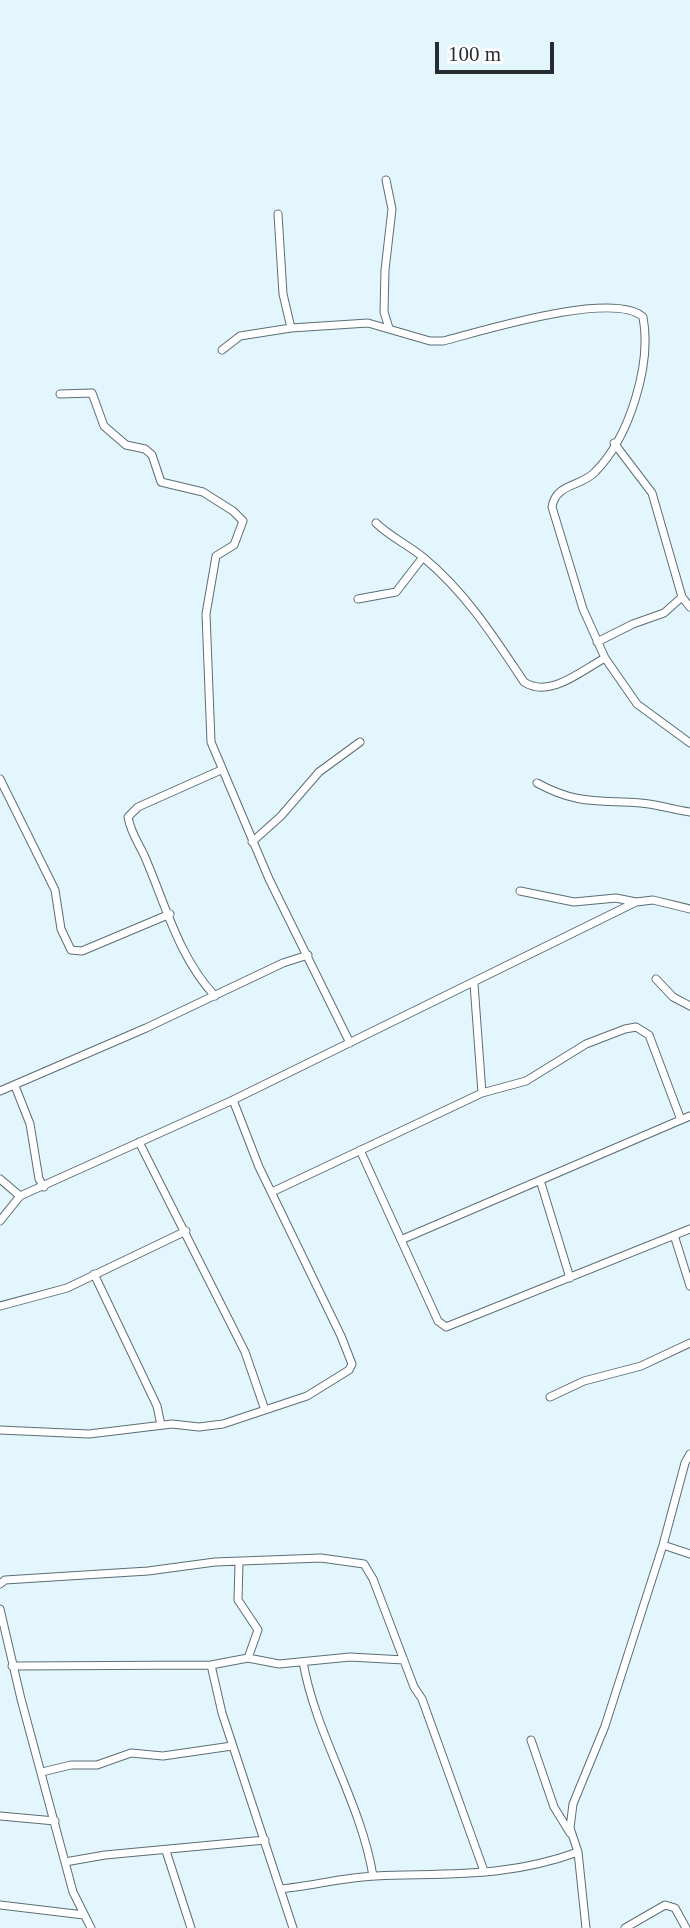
<!DOCTYPE html>
<style>
body{margin:0}
#map{position:relative;width:690px;height:1928px;overflow:hidden;background:#e3f6fe;font-family:Georgia,serif}
canvas{display:block}
.scale{position:absolute;left:435px;top:42px;width:119px;height:32px;box-sizing:border-box;border:4px solid #262d30;border-top:0;padding-left:9px;font-size:21px;line-height:24px;white-space:nowrap;color:#262d30;-webkit-text-stroke:5px #fff;paint-order:stroke}
</style>
<div id="map">
<canvas width="690" height="1928"></canvas>
<div class="scale">100 m</div>
</div>
<script>
const ctx = document.querySelector('canvas').getContext('2d');
ctx.lineJoin = 'round';
function trace(path, color, width, dash) { ctx.strokeStyle = color; ctx.lineWidth = width; ctx.lineCap = dash ? 'butt' : 'round'; ctx.setLineDash(dash || []); ctx.stroke(path); }
const minor = new Path2D(`
 M 386,180 L 392,209 L 385,270 L 384,312 L 389,328
 M 278,214 L 283,294 L 291,328 L 368,323 L 430,341 L 443,341 C 482,331 613,290 643,317 C 652,365 629,438 595,472 C 581,487 556,483 552,507 L 583,609 L 605,658 L 637,704 L 690,743
 M 222,350 L 240,336 L 291,328
 M 60,394 L 92,393 L 104,426 L 126,445 L 145,449 L 152,455 L 161,482 L 203,492 L 233,511 L 243,521 L 234,545 L 216,556 L 206,614 L 211,742 L 269,879 L 350,1043
 M 614,443 L 652,493 L 682,597 L 690,607
 M 376,523 C 390,537 409,545 424,558 C 466,593 494,637 524,682 C 550,699 582,670 605,658
 M 358,599 L 396,592 L 423,557
 M 597,642 L 633,624 L 664,613 L 682,597
 M 0,779 L 55,890 L 61,929 L 71,950 L 82,951 L 170,914
 M 537,783 C 577,805 599,800 640,803 C 657,804 674,810 690,812
 M 252,842 L 281,816 L 319,772 L 360,742
 M 520,891 L 574,902 L 616,898 L 636,902
 M 656,979 L 673,997 L 690,1006
 M 474,984 L 482,1093
 M 215,996 C 180,959 166,907 147,862 C 141,846 131,835 128,817 L 138,807 L 221,770
 M 15,1086 L 30,1124 L 39,1179 L 44,1187
 M 0,1091 L 146,1028 L 283,963 L 308,955
 M 139,1142 L 245,1352 L 265,1410
 M 360,1150 L 438,1321 L 446,1327 L 690,1229
 M 0,1179 L 20,1196
 M 540,1180 L 570,1278
 M 272,1192 L 482,1093 L 526,1081 L 586,1044 L 625,1029 L 636,1027 L 649,1035 L 681,1120
 M 0,1221 L 20,1196 L 233,1100 L 636,902 L 653,900 L 690,909
 M 674,1235 L 690,1286
 M 403,1239 L 690,1116
 M 94,1274 L 157,1406 L 161,1425
 M 0,1306 L 67,1288 L 186,1231
 M 550,1397 L 584,1381 L 641,1366 L 690,1343
 M 0,1430 L 89,1434 L 172,1424 L 199,1427 L 223,1424 L 307,1396 L 349,1370 L 352,1364 L 341,1336 L 259,1167 L 233,1100
 M 663,1545 L 690,1554
 M 239,1563 L 238,1600 L 258,1630 L 248,1658
 M 0,1584 L 5,1580 L 148,1571 L 215,1562 L 321,1558 L 364,1564 L 373,1579 L 414,1687 L 422,1699 L 484,1871
 M 0,1609 L 21,1699 L 73,1892 L 91,1928
 M 303,1662 C 316,1736 361,1802 373,1876
 M 211,1665 L 222,1713 L 293,1928
 M 12,1666 L 211,1665 L 248,1658 L 279,1664 L 350,1657 L 404,1660
 M 531,1740 L 554,1807 L 570,1833
 M 42,1772 L 71,1765 L 97,1765 L 131,1753 L 163,1756 L 232,1746
 M 0,1816 L 55,1821
 M 166,1851 L 191,1928
 M 65,1862 L 105,1855 L 265,1840
 M 280,1889 C 312,1886 345,1877 376,1876 C 450,1873 506,1878 578,1852
 M 0,1905 L 84,1915
 M 586,1928 L 578,1852 L 570,1828 L 573,1804 L 605,1726 L 663,1545 L 685,1463 L 690,1454
 M 625,1928 L 665,1905 L 675,1908 L 686,1928`);
trace(minor, '#5d6d74', 9);
trace(minor, '#fff', 7);
</script>
